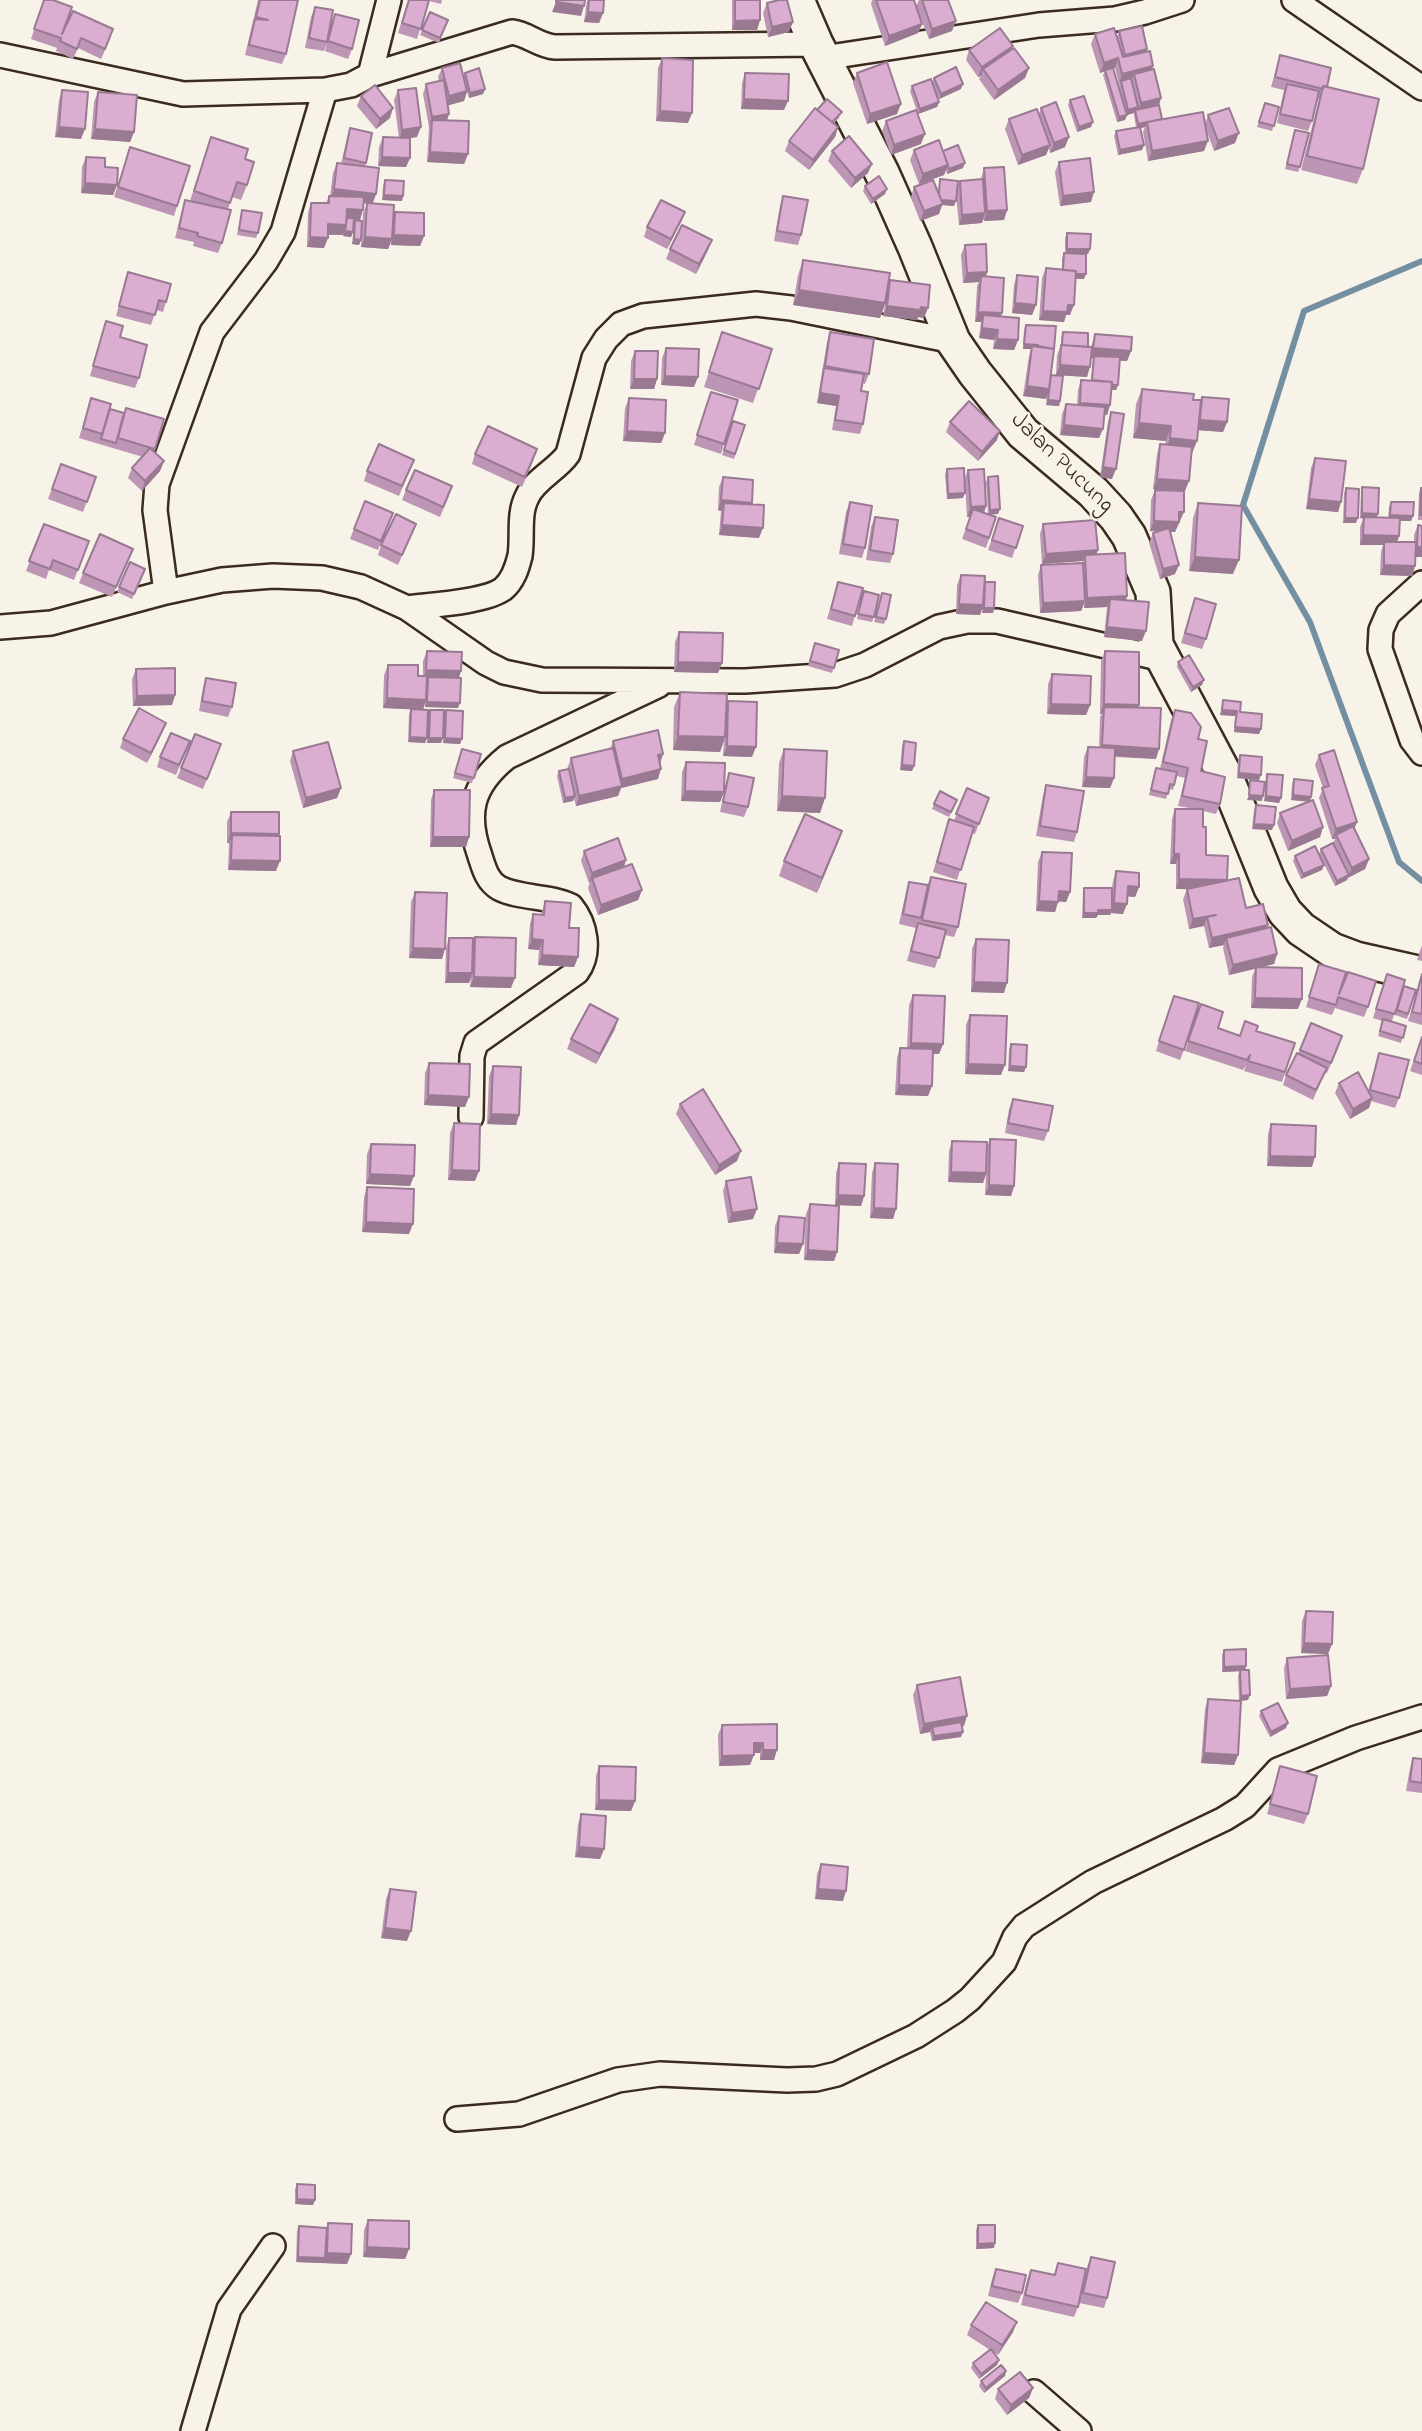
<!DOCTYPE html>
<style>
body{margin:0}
canvas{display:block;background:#f7f3e8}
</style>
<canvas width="1422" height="2431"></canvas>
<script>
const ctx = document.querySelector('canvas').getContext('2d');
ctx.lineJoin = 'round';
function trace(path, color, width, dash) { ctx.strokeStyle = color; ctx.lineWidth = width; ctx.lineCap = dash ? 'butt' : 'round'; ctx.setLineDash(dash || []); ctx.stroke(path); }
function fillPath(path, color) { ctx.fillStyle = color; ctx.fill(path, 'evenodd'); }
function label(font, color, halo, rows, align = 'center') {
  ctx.font = font + ' "Indie Flower",sans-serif'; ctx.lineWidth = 5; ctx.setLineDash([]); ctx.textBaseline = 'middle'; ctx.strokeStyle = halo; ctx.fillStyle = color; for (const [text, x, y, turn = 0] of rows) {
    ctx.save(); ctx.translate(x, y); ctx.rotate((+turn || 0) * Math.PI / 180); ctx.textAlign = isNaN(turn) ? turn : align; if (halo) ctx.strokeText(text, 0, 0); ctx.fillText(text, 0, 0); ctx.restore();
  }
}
trace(new Path2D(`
 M 1422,261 L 1304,311 L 1243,505 L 1310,622 L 1399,862 L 1422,881`), '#758fa2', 6);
const minor = new Path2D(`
 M 1294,0 L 1422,88
 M 0,55 L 183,94 L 325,90 L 351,85 L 370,75 L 389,0
 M 823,58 L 1039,25 L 1115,19 L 1145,12 L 1182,0
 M 370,75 L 512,32 C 528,34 539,46 555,47 L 816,44
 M 1422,583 L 1388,614 L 1381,630 L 1380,649 L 1412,740 L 1422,753
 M 166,592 L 155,510 L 157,484 L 212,332 L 266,261 L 283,232 L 325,90
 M 407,608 C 431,605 485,602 503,589 C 513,581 517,568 520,556 C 523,537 518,514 527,497 C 535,479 557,470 568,454 L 594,358 L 606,339 L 621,324 L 643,316 L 756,304 L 791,308 L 953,341
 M 0,627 L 51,623 L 166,592 L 222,580 L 273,576 L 322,578 L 361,587 L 407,608 L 486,663 L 504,672 L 542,680 L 745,681 L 835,675 L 865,665 L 939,627 L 967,621 L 997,621 L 1163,659
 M 471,1117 L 472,1056 L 476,1043 L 577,972 C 591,953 586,924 571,906 C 549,895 520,899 499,888 C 487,881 484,868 480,856 C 465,814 471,786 507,757 L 659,685
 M 457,2119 L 519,2114 L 618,2080 L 660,2074 L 787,2080 L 816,2079 L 837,2074 L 916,2036 L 955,2011 L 970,1999 L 1004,1962 L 1015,1937 L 1024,1926 L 1093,1882 L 1224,1819 L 1245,1806 L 1278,1770 L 1356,1738 L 1422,1717
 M 1034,2392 L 1079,2431
 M 193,2431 L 229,2309 L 273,2246`);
const secondary = new Path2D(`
 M 797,0 L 816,44 L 882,173 L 915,247 L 953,341 L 975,373 L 1023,433 L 1093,492 L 1116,517 L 1129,536 L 1153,592 L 1156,645 L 1226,777 L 1271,888 L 1285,912 L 1301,929 L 1332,950 L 1356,959 L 1422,974`);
trace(minor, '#3b2a1e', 28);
trace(secondary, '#3b2a1e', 38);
trace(minor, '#f7f3e8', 23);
trace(secondary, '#f7f3e8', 33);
fillPath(new Path2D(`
 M 44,0 L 62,34 L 110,39 L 101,59 L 78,48 L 73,59 L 56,51 L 57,48 L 31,39 Z
 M 258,0 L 298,0 L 286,54 L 282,64 L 245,55 Z
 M 408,0 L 442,0 L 441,4 L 429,1 L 417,39 L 398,33 Z
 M 587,0 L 604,0 L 603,13 L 599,23 L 584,22 Z
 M 732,0 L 760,0 L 760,20 L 757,30 L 732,30 Z
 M 872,0 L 914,0 L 922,24 L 918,33 L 885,46 L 871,4 Z
 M 919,0 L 948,0 L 952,31 L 929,39 L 916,6 Z
 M 767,3 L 789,32 L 768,37 L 763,13 Z
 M 315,7 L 328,40 L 335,14 L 352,49 L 348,59 L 325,51 L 327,43 L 324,51 L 305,48 L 311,17 Z
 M 430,12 L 448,20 L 439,43 L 420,35 Z
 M 1119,31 L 1147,49 L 1146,52 L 1153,66 L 1152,69 L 1161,98 L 1159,105 L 1162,119 L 1205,124 L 1208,115 L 1235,143 L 1214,151 L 1206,129 L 1204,151 L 1148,161 L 1143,132 L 1145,127 L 1140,128 L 1144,145 L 1142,150 L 1118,155 L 1114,136 L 1116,131 L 1136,127 L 1134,115 L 1134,113 L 1127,115 L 1125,120 L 1117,122 L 1103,75 L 1105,71 L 1100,73 L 1091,44 L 1095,34 L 1117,38 ZM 1113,68 L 1115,68 L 1119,84 L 1120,83 L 1119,86 L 1123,102 Z
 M 969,50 L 1011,50 L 1029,68 L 1025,78 L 994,100 L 979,79 L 981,76 L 978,77 L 966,60 Z
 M 1280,55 L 1327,87 L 1363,169 L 1357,184 L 1301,170 L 1319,99 L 1317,99 L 1312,121 L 1308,131 L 1277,123 L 1284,90 L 1271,87 Z
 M 662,58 L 688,123 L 656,121 L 658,68 Z
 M 442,68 L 463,76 L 465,73 L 485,89 L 483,94 L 469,98 L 467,92 L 464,101 L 448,105 L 447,120 L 468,154 L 464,164 L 427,162 L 429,127 L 423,94 L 426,84 L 439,81 L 438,77 Z
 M 745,73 L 784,110 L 741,109 L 742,83 Z
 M 857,73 L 897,114 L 867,124 L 853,83 Z
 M 934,78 L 961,89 L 939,99 L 932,83 Z
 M 912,86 L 939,102 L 937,107 L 918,114 L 910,91 Z
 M 62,90 L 81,139 L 55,137 L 59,100 Z
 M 398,90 L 417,137 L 410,138 L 410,158 L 406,167 L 378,166 L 379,147 L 383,137 L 399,138 L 394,100 Z
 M 98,92 L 134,132 L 130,142 L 91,139 L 94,102 Z
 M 361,96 L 390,118 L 376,129 L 357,106 Z
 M 1070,100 L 1091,127 L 1077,132 L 1068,105 Z
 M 1265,103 L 1279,107 L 1272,131 L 1257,127 Z
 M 1041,108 L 1065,147 L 1050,153 L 1049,148 L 1046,155 L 1018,165 L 1005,129 L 1009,119 L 1039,114 Z
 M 817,110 L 840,117 L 834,123 L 838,127 L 835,137 L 809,170 L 785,151 L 789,141 Z
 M 886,121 L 921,144 L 891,155 L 882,131 Z
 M 350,128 L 366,163 L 365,166 L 376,194 L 373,203 L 393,218 L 395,212 L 424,236 L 420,246 L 391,245 L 391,241 L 388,249 L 361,247 L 363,213 L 367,204 L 364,203 L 360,220 L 354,220 L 353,232 L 351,237 L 343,236 L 344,233 L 343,235 L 328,235 L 324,248 L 307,247 L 308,213 L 311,203 L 326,203 L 329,196 L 330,196 L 333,173 L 337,163 L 341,164 L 347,138 Z
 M 1294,135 L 1300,167 L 1298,172 L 1285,169 Z
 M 211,137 L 245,159 L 247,185 L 241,200 L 232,197 L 228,209 L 222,243 L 218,253 L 193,246 L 194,242 L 175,238 L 182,210 L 185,200 L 190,201 Z
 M 914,150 L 943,151 L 963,168 L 947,174 L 946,170 L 944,175 L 919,184 L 910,160 Z
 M 832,151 L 868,173 L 851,188 L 828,161 Z
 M 86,157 L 117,185 L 113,195 L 81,193 L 82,167 Z
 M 127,157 L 177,206 L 174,216 L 114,197 Z
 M 1059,162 L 1091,202 L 1060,206 L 1055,172 Z
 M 984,168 L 1007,210 L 1004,220 L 984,221 L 983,218 L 982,223 L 959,225 L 956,196 L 954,206 L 942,205 L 939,214 L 920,221 L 911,197 L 914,187 L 938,192 L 940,179 L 957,187 L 960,181 L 981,179 Z
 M 385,180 L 403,196 L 402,201 L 382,200 L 383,186 Z
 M 865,186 L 885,194 L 871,204 L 863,191 Z
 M 783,196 L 801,235 L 798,245 L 774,241 L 780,206 Z
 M 242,210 L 258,233 L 256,238 L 237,235 Z
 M 685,212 L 681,222 L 667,249 L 644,237 L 647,227 Z
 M 355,220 L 361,240 L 359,245 L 352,244 L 354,225 Z
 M 1067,233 L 1090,249 L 1088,254 L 1086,254 L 1084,279 L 1076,279 L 1070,315 L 1066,315 L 1064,322 L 1039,320 L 1042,278 L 1046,268 L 1062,270 L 1062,258 L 1065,253 L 1065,238 Z
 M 712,240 L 708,250 L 696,274 L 666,259 L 670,249 Z
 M 965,245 L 987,272 L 986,277 L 1002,313 L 1001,316 L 1018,340 L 1014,350 L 993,349 L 994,340 L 979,338 L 981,322 L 975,322 L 977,286 L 979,282 L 963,283 L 961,255 Z
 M 803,260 L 888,286 L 890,280 L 924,318 L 918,317 L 917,320 L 883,316 L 885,305 L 880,318 L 793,305 L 798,275 Z
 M 128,272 L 166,302 L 163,312 L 156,310 L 151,325 L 116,316 Z
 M 1017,275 L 1036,305 L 1032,315 L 1012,313 L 1014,285 Z
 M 106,321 L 139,378 L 135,388 L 90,376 Z
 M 1026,325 L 1051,375 L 1060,401 L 1059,406 L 1046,405 L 1047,395 L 1046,399 L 1023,396 L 1029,356 L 1031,349 L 1023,349 L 1024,330 Z
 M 722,332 L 772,349 L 753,403 L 704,387 Z
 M 830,332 L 869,374 L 865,384 L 863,383 L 861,391 L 863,424 L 860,434 L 832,430 L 836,406 L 817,403 L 827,342 Z
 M 1063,332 L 1088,347 L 1091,347 L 1095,334 L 1131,351 L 1127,361 L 1120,361 L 1118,385 L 1116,390 L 1111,390 L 1110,405 L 1107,415 L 1104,415 L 1099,438 L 1060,435 L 1062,414 L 1066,404 L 1077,405 L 1078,390 L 1081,380 L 1091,380 L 1093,358 L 1091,358 L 1087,377 L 1056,375 L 1057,355 L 1061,345 L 1061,337 Z
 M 666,348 L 694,387 L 661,385 L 662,358 Z
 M 635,351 L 657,379 L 654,389 L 630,389 L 631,361 Z
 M 1142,389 L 1193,400 L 1201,400 L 1202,397 L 1227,422 L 1223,432 L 1198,430 L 1191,456 L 1185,491 L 1184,491 L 1180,522 L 1179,522 L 1175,532 L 1170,532 L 1175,574 L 1160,579 L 1149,543 L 1153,533 L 1158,531 L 1150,531 L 1151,500 L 1155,490 L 1178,491 L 1153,489 L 1157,454 L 1160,444 L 1165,444 L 1166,441 L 1133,438 L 1136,404 Z
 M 91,398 L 110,409 L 124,413 L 164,419 L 154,452 L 164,461 L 160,471 L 142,491 L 128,478 L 132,468 L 143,457 L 79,438 Z
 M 629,398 L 665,433 L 661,443 L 623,441 L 625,408 Z
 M 707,402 L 724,444 L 721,454 L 694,445 Z
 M 1111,412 L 1112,479 L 1100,477 L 1108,422 Z
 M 733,421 L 745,425 L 734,459 L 722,455 Z
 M 950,422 L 997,440 L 978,461 L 946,432 Z
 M 475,454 L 534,459 L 522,487 L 472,464 Z
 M 1315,458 L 1341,502 L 1338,512 L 1306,509 L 1311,468 Z
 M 414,460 L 399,496 L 364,481 L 367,471 Z
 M 61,464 L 96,477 L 83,512 L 48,499 Z
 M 947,469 L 964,480 L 968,470 L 986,506 L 984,513 L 988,514 L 986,482 L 988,477 L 1000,509 L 998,514 L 989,514 L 996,517 L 986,548 L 962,539 L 970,517 L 967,517 L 965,483 L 963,498 L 947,499 L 945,474 Z
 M 723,477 L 751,505 L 759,538 L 719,535 L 721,511 L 718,510 L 719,487 Z
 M 1362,487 L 1377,517 L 1388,518 L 1389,507 L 1391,502 L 1413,516 L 1411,521 L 1400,521 L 1397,542 L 1414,542 L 1414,535 L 1418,525 L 1422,526 L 1422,557 L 1415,557 L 1415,566 L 1412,576 L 1380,575 L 1381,552 L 1383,545 L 1360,545 L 1360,527 L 1363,519 L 1360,518 L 1361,492 Z
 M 1346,488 L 1356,523 L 1343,523 L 1344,493 Z
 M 1421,488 L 1422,520 L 1418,520 L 1419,493 Z
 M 406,490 L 449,496 L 440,517 L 402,500 Z
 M 365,501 L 393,513 L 378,550 L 350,539 Z
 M 850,502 L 865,548 L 862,558 L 839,554 L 846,512 Z
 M 1198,503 L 1233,574 L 1189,571 L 1193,518 Z
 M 875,517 L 893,554 L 890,563 L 866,560 L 871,527 Z
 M 999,518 L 1023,526 L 1012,558 L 988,550 Z
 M 44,524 L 89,541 L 74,580 L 49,570 L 46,579 L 26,571 Z
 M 416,524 L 398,565 L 378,555 L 381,545 Z
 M 1043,524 L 1098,550 L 1096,554 L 1127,596 L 1126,600 L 1142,641 L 1104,637 L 1107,607 L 1084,608 L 1084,604 L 1081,611 L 1040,613 L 1038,575 L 1041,565 L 1082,563 L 1083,561 L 1042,564 L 1040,534 Z
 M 129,559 L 112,597 L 79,583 L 83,573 Z
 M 130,562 L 145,569 L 132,599 L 117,592 Z
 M 961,575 L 985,583 L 994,608 L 993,613 L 982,613 L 983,607 L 980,615 L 956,614 L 957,585 Z
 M 838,582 L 855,616 L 852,626 L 827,619 Z
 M 864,591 L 874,617 L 872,622 L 857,619 Z
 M 882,593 L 886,619 L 884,624 L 874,622 Z
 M 1195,598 L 1206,639 L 1202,649 L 1181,643 Z
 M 679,632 L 722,663 L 718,673 L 674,672 L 675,642 Z
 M 815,643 L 839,650 L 832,673 L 808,666 Z
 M 427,651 L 459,678 L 458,708 L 425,707 L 425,703 L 423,709 L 427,738 L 425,743 L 408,742 L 409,714 L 411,709 L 383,708 L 384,675 L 388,665 L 418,676 L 423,676 L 423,661 Z
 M 1105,651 L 1138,708 L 1156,759 L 1115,757 L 1114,778 L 1110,788 L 1082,787 L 1084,757 L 1088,747 L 1099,748 L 1100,717 L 1102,714 L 1100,714 L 1101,661 Z
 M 1178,662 L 1202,685 L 1191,692 L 1177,667 Z
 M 136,669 L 175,695 L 172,705 L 133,706 L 132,679 Z
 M 1052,674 L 1090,705 L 1086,715 L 1047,714 L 1048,684 Z
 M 206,678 L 232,707 L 228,717 L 199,711 L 203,688 Z
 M 680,692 L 726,707 L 728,701 L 752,757 L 723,756 L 724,741 L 720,752 L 673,750 L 674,707 Z
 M 1223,700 L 1240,712 L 1261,729 L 1259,734 L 1234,732 L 1235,716 L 1220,715 Z
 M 430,710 L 443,738 L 441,743 L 427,743 L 428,715 Z
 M 446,710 L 462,739 L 460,744 L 443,743 L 444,715 Z
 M 1175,710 L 1198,739 L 1201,771 L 1220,804 L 1216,814 L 1203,811 L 1203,827 L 1206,855 L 1227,880 L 1246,908 L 1268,925 L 1267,928 L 1277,954 L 1274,964 L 1261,967 L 1298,1009 L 1251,1008 L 1252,977 L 1255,969 L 1229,975 L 1223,948 L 1224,945 L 1209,948 L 1204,926 L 1189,929 L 1183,899 L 1187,889 L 1176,889 L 1176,864 L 1170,864 L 1172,819 L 1175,809 L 1195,809 L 1178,806 L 1185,778 L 1177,776 L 1173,790 L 1169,789 L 1166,799 L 1149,795 L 1156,768 L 1160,769 L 1171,720 Z
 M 162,733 L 147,763 L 120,748 L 123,739 Z
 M 190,741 L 176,775 L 157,767 L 160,757 Z
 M 613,741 L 660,763 L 658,779 L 621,788 L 618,796 L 576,806 L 574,798 L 573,801 L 563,803 L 557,776 L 559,771 L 567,769 L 571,758 L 610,749 Z
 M 904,741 L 914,766 L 912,771 L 900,770 L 902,746 Z
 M 221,744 L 203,789 L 177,778 L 181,768 Z
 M 462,749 L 481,754 L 472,783 L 453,778 Z
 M 784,749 L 825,798 L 820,813 L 777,811 L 779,763 Z
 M 293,751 L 341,788 L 337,798 L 303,808 L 290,761 Z
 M 1240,755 L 1259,780 L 1237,778 L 1238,760 Z
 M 1319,755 L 1369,859 L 1365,869 L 1348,877 L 1347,880 L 1335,886 L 1319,854 L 1321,849 L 1333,843 L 1335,839 L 1332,839 L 1319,798 L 1323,788 L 1315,765 Z
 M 686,762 L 724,792 L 729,773 L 748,807 L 744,817 L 720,812 L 724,792 L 720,802 L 681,801 L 682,772 Z
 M 1267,774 L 1281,798 L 1279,803 L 1264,801 L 1266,779 Z
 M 1294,779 L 1310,801 L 1323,827 L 1320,837 L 1288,851 L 1277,823 L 1280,813 L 1309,801 L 1291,800 L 1292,784 Z
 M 1046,785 L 1077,832 L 1074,842 L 1036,836 L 1043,795 Z
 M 967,788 L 989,798 L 975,834 L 972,833 L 957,880 L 933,872 L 949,819 L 954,821 Z
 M 434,790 L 469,837 L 466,847 L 430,847 L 431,800 Z
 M 934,804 L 955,805 L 949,817 L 932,809 Z
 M 1256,805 L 1272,830 L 1252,829 L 1254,810 Z
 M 231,812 L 278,836 L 276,871 L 228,870 L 229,843 L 227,843 L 227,822 Z
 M 842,831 L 817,893 L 779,876 L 784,861 Z
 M 584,851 L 624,867 L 642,890 L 638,900 L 598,915 L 588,888 L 590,882 L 589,883 L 581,861 Z
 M 1042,852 L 1070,892 L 1066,902 L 1058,901 L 1055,912 L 1036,911 L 1038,862 Z
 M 1295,856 L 1324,865 L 1322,870 L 1301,879 L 1293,861 Z
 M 1116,871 L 1139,887 L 1135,897 L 1127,896 L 1123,914 L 1111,913 L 1110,915 L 1098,915 L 1096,918 L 1082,918 L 1083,893 L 1084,888 L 1112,888 L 1113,881 Z
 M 931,877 L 958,927 L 954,937 L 945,935 L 935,968 L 907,961 L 916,928 L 899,924 L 906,892 L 909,882 L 927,886 Z
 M 415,892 L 442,959 L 409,958 L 411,902 Z
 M 545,901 L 578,957 L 574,967 L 538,965 L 539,950 L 528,949 L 530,924 L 533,914 L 541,915 Z
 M 475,937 L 511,988 L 470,987 L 471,978 L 469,983 L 445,983 L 446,948 L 449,938 L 473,943 Z
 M 976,939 L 1004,993 L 971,992 L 972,949 Z
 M 1422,945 L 1422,961 L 1417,960 Z
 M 1319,964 L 1339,994 L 1368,1007 L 1364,1017 L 1335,1008 L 1332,1015 L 1306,1007 Z
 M 1387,974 L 1405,980 L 1392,1021 L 1406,1026 L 1401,1043 L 1378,1036 L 1382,1021 L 1373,1018 Z
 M 1422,974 L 1422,1025 L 1408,1021 Z
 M 1404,986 L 1416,990 L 1407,1019 L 1395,1015 Z
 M 913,995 L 943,1044 L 939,1054 L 933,1054 L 928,1096 L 895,1095 L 897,1058 L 900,1048 L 907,1048 L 909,1005 Z
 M 1201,1004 L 1218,1028 L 1240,1035 L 1256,1031 L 1295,1043 L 1282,1082 L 1244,1071 L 1246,1065 L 1243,1070 L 1185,1051 Z
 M 1170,1005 L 1184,1050 L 1180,1060 L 1156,1051 Z
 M 970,1015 L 1001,1075 L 965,1074 L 966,1025 Z
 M 1311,1023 L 1339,1046 L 1327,1073 L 1325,1072 L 1313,1100 L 1283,1085 L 1286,1075 L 1298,1054 Z
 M 615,1029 L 596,1064 L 567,1049 L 571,1039 Z
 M 1422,1037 L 1422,1075 L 1410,1071 Z
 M 1011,1044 L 1026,1067 L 1024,1072 L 1008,1071 L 1009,1049 Z
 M 1379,1053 L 1399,1098 L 1395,1108 L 1371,1101 L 1369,1108 L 1350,1119 L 1335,1093 L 1339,1083 L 1368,1091 Z
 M 429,1063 L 465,1107 L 424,1105 L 425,1073 Z
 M 493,1066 L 519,1115 L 516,1125 L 487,1124 L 489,1076 Z
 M 1013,1099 L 1048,1131 L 1044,1141 L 1005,1133 L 1009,1109 Z
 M 680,1104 L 737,1161 L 715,1175 L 676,1114 Z
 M 454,1123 L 475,1181 L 448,1180 L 450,1133 Z
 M 1271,1124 L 1312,1167 L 1267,1166 L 1268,1134 Z
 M 990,1139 L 1014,1186 L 1011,1196 L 985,1195 L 986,1175 L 983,1183 L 948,1182 L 949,1151 L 952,1141 L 987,1147 Z
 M 371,1144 L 410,1186 L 366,1184 L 367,1154 Z
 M 839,1163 L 864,1196 L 861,1206 L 835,1205 L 836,1173 Z
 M 875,1163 L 896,1209 L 893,1219 L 870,1218 L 872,1173 Z
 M 726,1181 L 753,1219 L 728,1223 L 723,1191 Z
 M 367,1187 L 409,1234 L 362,1232 L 364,1197 Z
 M 810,1204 L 837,1252 L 834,1261 L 804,1260 L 806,1214 Z
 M 779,1216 L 803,1244 L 799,1254 L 774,1253 L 775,1226 Z
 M 1306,1611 L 1332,1644 L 1328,1654 L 1301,1653 L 1302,1621 Z
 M 1224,1650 L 1246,1666 L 1245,1670 L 1248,1700 L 1239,1701 L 1238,1675 L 1240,1671 L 1222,1672 L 1222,1655 Z
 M 1287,1658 L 1331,1686 L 1327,1696 L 1286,1699 L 1284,1668 Z
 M 917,1685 L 964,1726 L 962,1726 L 961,1737 L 932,1741 L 930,1732 L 920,1734 L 913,1695 Z
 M 1208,1699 L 1238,1755 L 1234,1765 L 1201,1763 L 1205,1709 Z
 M 1261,1711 L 1286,1728 L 1270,1737 L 1259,1716 Z
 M 777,1724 L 774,1760 L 760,1760 L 760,1753 L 754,1753 L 750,1765 L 719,1766 L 718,1735 L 722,1725 Z
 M 1413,1758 L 1422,1759 L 1422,1793 L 1406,1791 L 1410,1768 Z
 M 599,1766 L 635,1801 L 631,1811 L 595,1810 L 596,1776 Z
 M 1280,1766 L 1308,1814 L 1304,1824 L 1267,1814 Z
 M 581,1814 L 604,1849 L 600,1859 L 575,1857 L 578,1824 Z
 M 821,1864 L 843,1901 L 815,1899 L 817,1874 Z
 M 390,1889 L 407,1941 L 381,1938 L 386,1899 Z
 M 297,2184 L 315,2200 L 313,2205 L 295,2204 L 295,2189 Z
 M 368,2220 L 409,2249 L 405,2259 L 363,2257 L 364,2230 Z
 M 328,2223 L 351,2254 L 347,2264 L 296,2262 L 297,2231 L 299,2226 L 327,2228 Z
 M 978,2225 L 994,2248 L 976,2249 L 976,2230 Z
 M 1091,2257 L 1107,2298 L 1104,2308 L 1079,2303 L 1087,2267 Z
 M 1058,2263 L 1078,2307 L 1074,2317 L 1021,2305 L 1027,2280 L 1031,2270 L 1054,2275 Z
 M 996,2269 L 1022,2293 L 1018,2303 L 988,2296 L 992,2279 Z
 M 971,2325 L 1013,2332 L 998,2355 L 993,2352 L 999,2360 L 997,2365 L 979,2379 L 971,2368 L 973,2363 L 990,2350 L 967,2335 Z
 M 1006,2371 L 1005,2376 L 984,2393 L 979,2386 L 981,2381 Z
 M 1033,2388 L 1029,2398 L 1007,2415 L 995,2399 L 998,2389 Z`), '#bc96b4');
fillPath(new Path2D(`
 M 556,2 L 584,6 L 581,16 L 552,12 Z
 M 588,12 L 603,13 L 599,23 L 584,22 Z
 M 760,20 L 757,30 L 732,30 L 735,21 Z
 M 956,21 L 952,31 L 929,39 L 932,29 Z
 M 793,22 L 789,32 L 768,37 L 772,27 Z
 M 922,24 L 918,33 L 885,46 L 889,36 Z
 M 1013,46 L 1009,55 L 983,69 L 981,76 L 978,77 L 982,67 Z
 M 1147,49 L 1144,59 L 1121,65 L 1125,55 Z
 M 1118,58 L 1115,68 L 1100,73 L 1104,63 Z
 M 1153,66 L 1150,76 L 1134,74 L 1131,81 L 1121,81 L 1120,83 L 1119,84 L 1122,74 Z
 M 1029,68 L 1025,78 L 994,100 L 998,90 Z
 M 963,84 L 961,89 L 939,99 L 941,94 Z
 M 485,89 L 483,94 L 469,98 L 470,93 Z
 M 467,91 L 464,101 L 446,106 L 449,96 Z
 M 1161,98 L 1158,108 L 1137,113 L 1141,103 Z
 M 744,99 L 788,101 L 784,110 L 741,109 Z
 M 939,102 L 937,107 L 918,114 L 920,109 Z
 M 901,104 L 897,114 L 867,124 L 870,114 Z
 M 1138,107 L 1136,112 L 1135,110 L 1134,113 L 1127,115 L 1125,120 L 1117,122 L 1119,117 L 1126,115 L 1128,110 Z
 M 393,108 L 390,118 L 376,129 L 380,119 Z
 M 660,111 L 692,113 L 688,123 L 656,121 Z
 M 449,114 L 446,124 L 432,120 L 428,127 L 432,117 Z
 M 1093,122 L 1091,127 L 1077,132 L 1079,127 Z
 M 1147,122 L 1145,127 L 1137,129 L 1138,124 Z
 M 59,127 L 85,129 L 81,139 L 55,137 Z
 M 421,127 L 417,137 L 399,140 L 402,130 Z
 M 838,127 L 835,137 L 809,170 L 813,160 Z
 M 95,129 L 134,132 L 130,142 L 91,139 Z
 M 1239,133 L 1235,143 L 1214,151 L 1218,141 Z
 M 925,134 L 921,144 L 891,155 L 894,145 Z
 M 1069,137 L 1065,147 L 1050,153 L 1054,143 Z
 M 1208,141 L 1204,151 L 1148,161 L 1152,151 Z
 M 1050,145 L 1046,155 L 1018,165 L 1022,155 Z
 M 1144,145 L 1142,150 L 1118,155 L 1120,150 Z
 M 430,152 L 468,154 L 464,164 L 427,162 Z
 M 382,157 L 410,158 L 406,167 L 378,166 Z
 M 965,163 L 963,168 L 947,174 L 949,169 Z
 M 872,164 L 868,173 L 851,188 L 855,178 Z
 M 948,165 L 944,175 L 919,184 L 923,174 Z
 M 85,183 L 117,185 L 113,195 L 81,193 Z
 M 334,189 L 376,194 L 372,204 L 330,199 Z
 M 887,189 L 885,194 L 871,204 L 873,199 Z
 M 1094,192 L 1091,202 L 1060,206 L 1063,196 Z
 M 384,195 L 403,196 L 402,201 L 382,200 Z
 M 938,199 L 956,201 L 954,206 L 942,205 L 939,214 L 920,221 L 924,211 Z
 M 347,209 L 363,210 L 360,220 L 343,219 Z
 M 1007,210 L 1004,220 L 984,221 L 987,211 Z
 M 685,212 L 681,222 L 667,249 L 671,239 Z
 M 985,213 L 982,223 L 959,225 L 962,215 Z
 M 328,224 L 346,225 L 343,235 L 324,234 Z
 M 345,231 L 353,232 L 351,237 L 343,236 Z
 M 394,235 L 424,236 L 420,246 L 391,245 Z
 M 310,237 L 328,238 L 324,248 L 307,247 Z
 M 365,237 L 392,239 L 388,249 L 361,247 Z
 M 354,239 L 361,240 L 359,245 L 352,244 Z
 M 712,240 L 708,250 L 696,274 L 699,264 Z
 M 1067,249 L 1090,249 L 1088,254 L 1065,254 Z
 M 987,272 L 984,282 L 981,276 L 979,282 L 963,283 L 967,273 Z
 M 1063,273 L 1086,274 L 1084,279 L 1061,278 Z
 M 799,290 L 885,303 L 880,318 L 793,305 Z
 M 1015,303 L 1036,305 L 1032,315 L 1012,313 Z
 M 1068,305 L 1074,305 L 1070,315 L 1066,315 L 1064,322 L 1039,320 L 1043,311 Z
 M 887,306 L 921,307 L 928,308 L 924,318 L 918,317 L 917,320 L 883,316 Z
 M 978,312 L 1002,313 L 998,323 L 983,315 L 981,322 L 975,322 Z
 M 982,328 L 998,330 L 994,340 L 979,338 Z
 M 997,339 L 1018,340 L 1014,350 L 993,349 Z
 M 1024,344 L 1038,345 L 1036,350 L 1032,346 L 1031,349 L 1023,349 Z
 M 1093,348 L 1131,351 L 1127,361 L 1090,358 Z
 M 1060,365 L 1090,367 L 1087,377 L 1056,375 Z
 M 665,376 L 698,377 L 694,387 L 661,385 Z
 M 634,379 L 657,379 L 654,389 L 630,389 Z
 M 1092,384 L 1118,385 L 1116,390 L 1090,389 Z
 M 1027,386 L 1049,389 L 1046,399 L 1023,396 Z
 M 820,393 L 839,396 L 836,406 L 817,403 Z
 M 1048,400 L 1060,401 L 1059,406 L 1046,405 Z
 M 1080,403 L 1110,405 L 1107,415 L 1076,413 Z
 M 1200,420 L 1227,422 L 1223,432 L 1196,430 Z
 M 1139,423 L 1171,426 L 1166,441 L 1133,438 Z
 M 1064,425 L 1103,429 L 1099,438 L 1060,435 Z
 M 627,431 L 665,433 L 661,443 L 623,441 Z
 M 1000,431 L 997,440 L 978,461 L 982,452 Z
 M 1170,438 L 1197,441 L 1191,456 L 1165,453 Z
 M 164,461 L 160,471 L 142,491 L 145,481 Z
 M 1103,467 L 1116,469 L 1112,479 L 1100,477 Z
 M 1157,479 L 1189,481 L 1185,491 L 1153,489 Z
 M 965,493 L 963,498 L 947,499 L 948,494 Z
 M 1309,499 L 1341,502 L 1338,512 L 1306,509 Z
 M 721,500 L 752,503 L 748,513 L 724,503 L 721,511 L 718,510 Z
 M 986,506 L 983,516 L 967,517 L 971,507 Z
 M 1000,509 L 998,514 L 988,515 L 990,510 Z
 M 1179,512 L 1184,512 L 1175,532 L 1150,531 L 1154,521 Z
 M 1362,513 L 1378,514 L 1376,519 L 1360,518 Z
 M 1390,515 L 1413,516 L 1411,521 L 1388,520 Z
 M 1345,518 L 1358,518 L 1356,523 L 1343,523 Z
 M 722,525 L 763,528 L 759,538 L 719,535 Z
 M 1363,535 L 1399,536 L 1396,546 L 1384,542 L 1383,545 L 1360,545 Z
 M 1417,547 L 1422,547 L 1422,557 L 1414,557 Z
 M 1098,550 L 1094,560 L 1085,555 L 1083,561 L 1042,564 L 1046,554 Z
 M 1195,557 L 1239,560 L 1233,574 L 1189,571 Z
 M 1179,565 L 1175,574 L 1160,579 L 1163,569 Z
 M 1384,565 L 1415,566 L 1412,576 L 1380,575 Z
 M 1127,596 L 1124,606 L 1110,599 L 1107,607 L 1084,608 L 1087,598 Z
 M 1085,601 L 1081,611 L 1040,613 L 1043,603 Z
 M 959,604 L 983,605 L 980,615 L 956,614 Z
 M 984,608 L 994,608 L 993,613 L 982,613 Z
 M 1107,627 L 1146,631 L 1142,641 L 1104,637 Z
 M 678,662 L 722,663 L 718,673 L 674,672 Z
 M 426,670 L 461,671 L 458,681 L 423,680 Z
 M 1204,680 L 1202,685 L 1191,692 L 1193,687 Z
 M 175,695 L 172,705 L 133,706 L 137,696 Z
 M 387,698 L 426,700 L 423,710 L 383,708 Z
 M 427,702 L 460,703 L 458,708 L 425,707 Z
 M 1051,704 L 1090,705 L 1086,715 L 1047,714 Z
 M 1104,704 L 1139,705 L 1136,715 L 1104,707 L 1102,714 L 1100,714 Z
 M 1222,710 L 1237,711 L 1235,716 L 1220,715 Z
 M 166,723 L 162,733 L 147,763 L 151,753 Z
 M 1235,727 L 1261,729 L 1259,734 L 1234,732 Z
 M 678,736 L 725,737 L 720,752 L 673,750 Z
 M 410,737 L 427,738 L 425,743 L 408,742 Z
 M 429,738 L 443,738 L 441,743 L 427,743 Z
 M 445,738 L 462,739 L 460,744 L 443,743 Z
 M 1102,745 L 1159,749 L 1156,759 L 1098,755 Z
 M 727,746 L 756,747 L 752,757 L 723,756 Z
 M 663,754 L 660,764 L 658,755 Z
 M 902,765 L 914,766 L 912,771 L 900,770 Z
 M 661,769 L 658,779 L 621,788 L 618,796 L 576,806 L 579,796 L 619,787 L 622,779 Z
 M 1239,773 L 1261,775 L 1259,780 L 1237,778 Z
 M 1086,777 L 1114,778 L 1110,788 L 1082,787 Z
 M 341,788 L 337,798 L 303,808 L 306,798 Z
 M 685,791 L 724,792 L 720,802 L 681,801 Z
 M 1249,795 L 1263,796 L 1262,801 L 1247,800 Z
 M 1293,795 L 1311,797 L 1310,802 L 1291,800 Z
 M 575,796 L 573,801 L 563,803 L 565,798 Z
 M 782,796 L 825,798 L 820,813 L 777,811 Z
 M 1266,796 L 1281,798 L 1279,803 L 1264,801 Z
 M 1357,822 L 1353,832 L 1336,835 L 1335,839 L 1332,839 L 1336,829 Z
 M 1254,824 L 1274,825 L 1272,830 L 1252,829 Z
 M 1323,827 L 1320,837 L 1288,851 L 1292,841 Z
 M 842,831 L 837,845 L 817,893 L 822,878 Z
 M 231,833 L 279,834 L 275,844 L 232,835 L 229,843 L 227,843 Z
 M 433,837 L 469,837 L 466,847 L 430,847 Z
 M 1174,854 L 1179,854 L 1176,864 L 1170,864 Z
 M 1369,859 L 1365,869 L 1348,878 L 1352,868 Z
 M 231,860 L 280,861 L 276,871 L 228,870 Z
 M 626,860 L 623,870 L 592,878 L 590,882 L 589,883 L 592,873 Z
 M 1324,865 L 1322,870 L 1301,879 L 1303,874 Z
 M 1349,875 L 1347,880 L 1335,886 L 1337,881 Z
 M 1179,879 L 1227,880 L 1224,890 L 1176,889 Z
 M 1128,886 L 1139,887 L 1135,897 L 1124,896 Z
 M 642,890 L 638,900 L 598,915 L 601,905 Z
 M 1059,891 L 1070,892 L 1066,902 L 1055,901 Z
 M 1039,901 L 1058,902 L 1055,912 L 1036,911 Z
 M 1114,903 L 1127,904 L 1123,914 L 1111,913 L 1110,915 L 1098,915 L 1096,918 L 1082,918 L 1084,913 L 1098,910 L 1112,910 Z
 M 1216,915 L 1207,917 L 1204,926 L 1189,929 L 1193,919 Z
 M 1268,925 L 1264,935 L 1226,938 L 1224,945 L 1209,948 L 1212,938 Z
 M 532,939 L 543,940 L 539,950 L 528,949 Z
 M 413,948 L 445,949 L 442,959 L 409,958 Z
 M 1277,954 L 1274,964 L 1229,975 L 1233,965 Z
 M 542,955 L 578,957 L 574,967 L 538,965 Z
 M 448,973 L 472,973 L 469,983 L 445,983 Z
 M 474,977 L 515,978 L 511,988 L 470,987 Z
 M 974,982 L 1007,983 L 1004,993 L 971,992 Z
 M 1255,998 L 1302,999 L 1298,1009 L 1251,1008 Z
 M 618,1019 L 615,1029 L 596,1064 L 600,1054 Z
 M 911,1043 L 943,1044 L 939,1054 L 907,1053 Z
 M 968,1064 L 1005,1065 L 1001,1075 L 965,1074 Z
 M 1010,1066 L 1026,1067 L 1024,1072 L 1008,1071 Z
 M 899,1085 L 932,1086 L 928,1096 L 895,1095 Z
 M 428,1095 L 469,1097 L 465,1107 L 424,1105 Z
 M 1372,1098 L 1369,1108 L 1350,1119 L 1353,1109 Z
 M 491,1114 L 519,1115 L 516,1125 L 487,1124 Z
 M 741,1151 L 737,1161 L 715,1175 L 719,1165 Z
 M 1270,1156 L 1315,1157 L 1312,1167 L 1267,1166 Z
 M 452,1170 L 479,1171 L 475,1181 L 448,1180 Z
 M 951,1172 L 986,1173 L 983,1183 L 948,1182 Z
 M 370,1174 L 414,1176 L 410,1186 L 366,1184 Z
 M 989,1185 L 1014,1186 L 1011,1196 L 985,1195 Z
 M 838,1195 L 864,1196 L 861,1206 L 835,1205 Z
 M 874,1208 L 896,1209 L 893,1219 L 870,1218 Z
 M 757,1209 L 753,1219 L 728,1223 L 732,1213 Z
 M 366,1222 L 413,1224 L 409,1234 L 362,1232 Z
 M 777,1243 L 803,1244 L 799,1254 L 774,1253 Z
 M 808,1250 L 837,1252 L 834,1261 L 804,1260 Z
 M 1304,1643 L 1332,1644 L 1328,1654 L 1301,1653 Z
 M 1246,1666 L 1245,1671 L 1222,1672 L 1224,1667 Z
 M 1331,1686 L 1327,1696 L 1286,1699 L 1290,1689 Z
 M 1250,1695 L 1248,1700 L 1239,1701 L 1241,1696 Z
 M 967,1716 L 964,1726 L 933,1732 L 932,1727 L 930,1732 L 920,1734 L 924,1724 Z
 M 1288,1723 L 1286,1728 L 1270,1737 L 1271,1732 Z
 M 963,1732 L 961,1737 L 932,1741 L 934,1736 Z
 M 754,1743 L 763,1743 L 760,1753 L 750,1753 Z
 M 763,1750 L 777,1750 L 774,1760 L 760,1760 Z
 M 1204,1753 L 1238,1755 L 1234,1765 L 1201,1763 Z
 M 754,1755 L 750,1765 L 719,1766 L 722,1756 Z
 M 599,1800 L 635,1801 L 631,1811 L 595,1810 Z
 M 579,1847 L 604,1849 L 600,1859 L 575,1857 Z
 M 818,1889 L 846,1891 L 843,1901 L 815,1899 Z
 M 385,1928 L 411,1931 L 407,1941 L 381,1938 Z
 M 297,2199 L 315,2200 L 313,2205 L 295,2204 Z
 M 995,2243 L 994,2248 L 976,2249 L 978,2244 Z
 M 367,2247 L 409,2249 L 405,2259 L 363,2257 Z
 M 327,2253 L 351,2254 L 347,2264 L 296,2262 L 298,2257 L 325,2258 Z
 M 1017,2322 L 1013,2332 L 998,2355 L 1002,2345 Z
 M 999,2360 L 997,2365 L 979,2379 L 981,2374 Z
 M 1006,2371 L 1005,2376 L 984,2393 L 986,2388 Z
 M 1033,2388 L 1029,2398 L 1007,2415 L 1011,2405 Z`), '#997a92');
const building = new Path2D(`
 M 44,0 L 53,0 L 72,7 L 62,34 L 73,11 L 113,29 L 105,49 L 81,38 L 77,49 L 60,41 L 61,38 L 34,29 Z
 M 260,0 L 298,0 L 286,54 L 249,45 L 255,19 L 268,20 L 256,17 Z
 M 409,0 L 429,0 L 421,29 L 402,23 Z
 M 556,0 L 585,0 L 584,6 L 556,2 Z
 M 589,0 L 604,0 L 603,13 L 588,12 Z
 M 735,0 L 760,0 L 760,20 L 735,21 Z
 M 779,0 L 787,0 L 793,22 L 772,27 L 767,3 Z
 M 876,0 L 914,0 L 922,24 L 889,36 Z
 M 922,0 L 948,0 L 956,21 L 932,29 Z
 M 315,7 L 333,10 L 327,42 L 309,38 Z
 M 430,12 L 448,20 L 440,38 L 422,30 Z
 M 335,14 L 359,20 L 352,49 L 328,41 Z
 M 1142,26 L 1147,49 L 1125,55 L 1119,31 Z
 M 1000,28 L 1013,46 L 982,67 L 969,50 Z
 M 1114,28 L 1123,57 L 1150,51 L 1153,66 L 1122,74 L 1118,58 L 1104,63 L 1095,34 Z
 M 1014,48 L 1029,68 L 998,90 L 983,69 Z
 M 1280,55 L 1331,68 L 1327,87 L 1323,86 L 1323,89 L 1275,77 Z
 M 662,58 L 693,60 L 692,113 L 660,111 Z
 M 887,62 L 901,104 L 870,114 L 857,73 Z
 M 460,63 L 467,91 L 449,96 L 442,68 Z
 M 956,67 L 963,84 L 941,94 L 934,78 Z
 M 479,68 L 485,89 L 470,93 L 465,73 Z
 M 1113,68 L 1127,115 L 1119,117 L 1105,70 Z
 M 1154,69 L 1161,98 L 1141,103 L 1134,74 Z
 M 745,73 L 789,74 L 788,101 L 744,99 Z
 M 1131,78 L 1138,107 L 1128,110 L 1121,81 Z
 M 931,79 L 939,102 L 920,109 L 912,86 Z
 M 444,80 L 449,114 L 432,117 L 426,84 Z
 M 1287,84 L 1319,91 L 1312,121 L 1280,114 Z
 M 375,85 L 393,108 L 380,119 L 361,96 Z
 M 1323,86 L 1379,99 L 1363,169 L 1307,156 Z
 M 416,88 L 421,127 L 402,130 L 398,90 Z
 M 62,90 L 88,92 L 85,129 L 59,127 Z
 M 98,92 L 137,95 L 134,132 L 95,129 Z
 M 1084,96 L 1093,122 L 1079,127 L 1070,100 Z
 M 827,99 L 842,112 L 832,122 L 817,110 Z
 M 1056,102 L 1069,137 L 1054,143 L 1041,108 Z
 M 1265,103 L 1279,107 L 1274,126 L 1259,122 Z
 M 1159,105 L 1162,119 L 1138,124 L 1135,110 Z
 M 815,108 L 838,127 L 813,160 L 789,141 Z
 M 1229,108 L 1239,133 L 1218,141 L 1208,115 Z
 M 1037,109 L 1050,145 L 1022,155 L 1009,119 Z
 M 916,110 L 925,134 L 894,145 L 886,121 Z
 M 1203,112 L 1208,141 L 1152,151 L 1147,122 Z
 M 432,120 L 469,121 L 468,154 L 430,152 Z
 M 1140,127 L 1144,145 L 1120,150 L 1116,131 Z
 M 350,128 L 372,133 L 366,163 L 344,158 Z
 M 1295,130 L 1309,133 L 1300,167 L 1287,164 Z
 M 849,136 L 872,164 L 855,178 L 832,151 Z
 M 211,137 L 248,149 L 245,159 L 254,162 L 247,185 L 237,182 L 230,203 L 194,191 Z
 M 383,137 L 410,138 L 410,158 L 382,157 Z
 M 939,140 L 948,165 L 923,174 L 914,150 Z
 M 958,145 L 965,163 L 949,169 L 943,151 Z
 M 130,147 L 190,166 L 177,206 L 118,187 Z
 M 86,157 L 105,158 L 105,167 L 118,168 L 117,185 L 85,183 Z
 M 1090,158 L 1094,192 L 1063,196 L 1059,162 Z
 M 337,163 L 379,168 L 376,194 L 334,189 Z
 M 1004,167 L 1007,210 L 987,211 L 984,168 Z
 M 879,176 L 887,189 L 873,199 L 865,186 Z
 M 940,179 L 958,181 L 956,201 L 941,200 L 939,194 Z
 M 983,179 L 985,213 L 962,215 L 960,181 Z
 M 385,180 L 404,181 L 403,196 L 384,195 Z
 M 933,180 L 943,204 L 924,211 L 914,187 Z
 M 329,196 L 364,197 L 363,210 L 347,209 L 346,225 L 328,224 L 328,238 L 310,237 L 311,203 L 329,203 Z
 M 783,196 L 808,200 L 801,235 L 777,231 Z
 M 185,200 L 231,210 L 222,243 L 197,236 L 198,233 L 179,228 Z
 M 661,200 L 685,212 L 671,239 L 647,227 Z
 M 367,203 L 394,205 L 392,239 L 365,237 Z
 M 242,210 L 262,213 L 258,233 L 239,230 Z
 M 395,212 L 424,213 L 424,236 L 394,235 Z
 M 347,218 L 354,218 L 353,232 L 345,231 Z
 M 355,220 L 362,221 L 361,240 L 354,239 Z
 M 682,225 L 712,240 L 699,264 L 670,249 Z
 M 1067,233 L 1091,234 L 1090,249 L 1067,249 Z
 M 986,244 L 987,272 L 967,273 L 965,245 Z
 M 1064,253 L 1086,254 L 1086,274 L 1076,274 L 1076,271 L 1063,270 Z
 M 803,260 L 890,273 L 885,303 L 799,290 Z
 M 1046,268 L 1076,271 L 1074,305 L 1068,305 L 1067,312 L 1043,311 Z
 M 128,272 L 171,284 L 166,302 L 159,300 L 155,315 L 119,306 Z
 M 1017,275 L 1038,277 L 1036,305 L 1015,303 Z
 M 981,276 L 1004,278 L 1002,313 L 978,312 Z
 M 890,280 L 930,285 L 928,308 L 921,307 L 920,310 L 887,306 Z
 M 983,315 L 1019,318 L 1018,340 L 997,339 L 998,330 L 982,328 Z
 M 106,321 L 123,326 L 120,337 L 147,345 L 139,378 L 93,366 Z
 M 1026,325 L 1056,326 L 1054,349 L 1038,346 L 1038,345 L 1024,344 Z
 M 722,332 L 772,349 L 759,389 L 709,372 Z
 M 830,332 L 874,339 L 869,374 L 825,366 Z
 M 1063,332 L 1088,333 L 1088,347 L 1062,345 Z
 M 1095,334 L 1132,337 L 1131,351 L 1093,348 Z
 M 1061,345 L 1092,347 L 1090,367 L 1060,365 Z
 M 1032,346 L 1054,349 L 1049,389 L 1027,386 Z
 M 666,348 L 699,349 L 698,377 L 665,376 Z
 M 635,351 L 658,351 L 657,379 L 634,379 Z
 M 1094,356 L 1120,357 L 1118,385 L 1112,385 L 1112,382 L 1092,380 Z
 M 824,368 L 864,374 L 861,391 L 868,392 L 863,424 L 835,420 L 839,396 L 820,393 Z
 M 1051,375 L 1063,376 L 1060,401 L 1048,400 Z
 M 1081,380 L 1112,382 L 1110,405 L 1080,403 Z
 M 1142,389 L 1194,394 L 1193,400 L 1201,400 L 1197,441 L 1170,438 L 1171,426 L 1139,423 Z
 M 711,392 L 738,400 L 724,444 L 697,435 Z
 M 1202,397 L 1229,399 L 1227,422 L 1200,420 Z
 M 91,398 L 111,404 L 102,434 L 83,428 Z
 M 629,398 L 666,400 L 665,433 L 627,431 Z
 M 969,401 L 1000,431 L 982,452 L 950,422 Z
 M 1066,404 L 1105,407 L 1103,429 L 1064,425 Z
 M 126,408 L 164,419 L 155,449 L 118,438 Z
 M 110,409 L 124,413 L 116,443 L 101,439 Z
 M 1111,412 L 1124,414 L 1116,469 L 1103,467 Z
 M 733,421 L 745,425 L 735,454 L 724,450 Z
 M 488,426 L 537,449 L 525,477 L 475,454 Z
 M 379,444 L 414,460 L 402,486 L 367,471 Z
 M 1160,444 L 1192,447 L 1189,481 L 1157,479 Z
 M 150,448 L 164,461 L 145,481 L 132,468 Z
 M 1315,458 L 1346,461 L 1341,502 L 1309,499 Z
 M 61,464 L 96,477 L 87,502 L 52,489 Z
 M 964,468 L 965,493 L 948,494 L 947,469 Z
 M 984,469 L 986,506 L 971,507 L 968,470 Z
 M 415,470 L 452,486 L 443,507 L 406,490 Z
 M 998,476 L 1000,509 L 990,510 L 988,477 Z
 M 723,477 L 753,480 L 752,503 L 721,500 Z
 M 1362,487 L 1379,488 L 1378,514 L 1362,513 Z
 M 1346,488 L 1359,489 L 1358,518 L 1345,518 Z
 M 1421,488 L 1422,488 L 1422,515 L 1420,515 Z
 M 1155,490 L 1184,491 L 1184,512 L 1179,512 L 1179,522 L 1154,521 Z
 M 365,501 L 393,513 L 381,541 L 354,529 Z
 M 850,502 L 872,506 L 865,548 L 843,544 Z
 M 1391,502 L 1414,502 L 1413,516 L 1390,515 Z
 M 724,503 L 764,505 L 763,528 L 722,525 Z
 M 1198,503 L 1242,506 L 1239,560 L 1195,557 Z
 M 973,509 L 996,517 L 989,538 L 966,529 Z
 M 396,514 L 416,524 L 402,555 L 381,545 Z
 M 875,517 L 898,520 L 893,554 L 870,550 Z
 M 1364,517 L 1400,518 L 1399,536 L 1363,535 Z
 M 999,518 L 1023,526 L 1016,548 L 992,540 Z
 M 1095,520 L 1098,550 L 1046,554 L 1043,524 Z
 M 44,524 L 89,541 L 78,570 L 53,560 L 50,569 L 29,561 Z
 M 1418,525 L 1422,526 L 1422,547 L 1417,547 Z
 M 1169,528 L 1179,565 L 1163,569 L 1153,533 Z
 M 100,534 L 133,549 L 116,587 L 83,573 Z
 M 1384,542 L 1416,542 L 1415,566 L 1384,565 Z
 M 1125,553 L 1127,596 L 1087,598 L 1085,555 Z
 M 130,562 L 145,569 L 134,594 L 119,587 Z
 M 1083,563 L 1085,601 L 1043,603 L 1041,565 Z
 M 961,575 L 985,576 L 983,605 L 959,604 Z
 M 838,582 L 863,588 L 855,616 L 831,609 Z
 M 985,582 L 995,582 L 994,608 L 984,608 Z
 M 864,591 L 879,595 L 874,617 L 858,614 Z
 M 882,593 L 891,595 L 886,619 L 876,617 Z
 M 1195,598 L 1216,604 L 1206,639 L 1185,633 Z
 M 1110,599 L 1149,602 L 1146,631 L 1107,627 Z
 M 679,632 L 723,633 L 722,663 L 678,662 Z
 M 815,643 L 839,650 L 834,668 L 810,661 Z
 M 427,651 L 462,652 L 461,671 L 426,670 Z
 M 1105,651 L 1139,652 L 1139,705 L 1104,704 Z
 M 1189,655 L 1204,680 L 1193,687 L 1178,662 Z
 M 388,665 L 418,665 L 418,676 L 427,676 L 426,700 L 387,698 Z
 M 175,668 L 175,695 L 137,696 L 136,669 Z
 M 1052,674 L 1091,676 L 1090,705 L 1051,704 Z
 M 428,677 L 461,678 L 460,703 L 427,702 Z
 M 206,678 L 236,683 L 232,707 L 202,701 Z
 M 680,692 L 727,694 L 725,737 L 678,736 Z
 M 1223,700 L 1241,702 L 1240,712 L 1262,714 L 1261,729 L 1235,727 L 1237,711 L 1222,710 Z
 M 728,701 L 757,702 L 756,747 L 727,746 Z
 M 1104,707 L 1161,708 L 1159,749 L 1102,745 Z
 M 139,708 L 166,723 L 151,753 L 123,739 Z
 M 411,709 L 428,710 L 427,738 L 410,737 Z
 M 430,710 L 444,710 L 443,738 L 429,738 Z
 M 446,710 L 463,711 L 462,739 L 445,738 Z
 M 1175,710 L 1191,713 L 1201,727 L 1198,739 L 1207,741 L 1201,771 L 1225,777 L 1220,804 L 1182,796 L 1188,768 L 1163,762 Z
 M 658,730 L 663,754 L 658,755 L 661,769 L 622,779 L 613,741 Z
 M 171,733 L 190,741 L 179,765 L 160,757 Z
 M 195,734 L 221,744 L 207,779 L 181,768 Z
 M 904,741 L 916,743 L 914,766 L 902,765 Z
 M 328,742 L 341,788 L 306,798 L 293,751 Z
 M 1088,747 L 1115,748 L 1114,778 L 1086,777 Z
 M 613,748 L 622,786 L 579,796 L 571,758 Z
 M 462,749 L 481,754 L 474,778 L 455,773 Z
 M 784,749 L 827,751 L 825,798 L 782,796 Z
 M 1334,750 L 1357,822 L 1336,829 L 1322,788 L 1329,786 L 1319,755 Z
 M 1240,755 L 1262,757 L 1261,775 L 1239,773 Z
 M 686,762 L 725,763 L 724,792 L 685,791 Z
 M 1156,768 L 1177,772 L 1174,785 L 1170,784 L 1168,794 L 1151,790 Z
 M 569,769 L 575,796 L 565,798 L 559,771 Z
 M 729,773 L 754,778 L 748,807 L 723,802 Z
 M 1267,774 L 1283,775 L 1281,798 L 1266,796 Z
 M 1294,779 L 1313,781 L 1311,797 L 1293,795 Z
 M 1250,780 L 1265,782 L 1263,796 L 1249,795 Z
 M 1046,785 L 1084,791 L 1077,832 L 1040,826 Z
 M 967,788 L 989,798 L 979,824 L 956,814 Z
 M 434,790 L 470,790 L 469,837 L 433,837 Z
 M 940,791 L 957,800 L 951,812 L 934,804 Z
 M 1313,800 L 1323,827 L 1292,841 L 1280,813 Z
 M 1256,805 L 1276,807 L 1274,825 L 1254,824 Z
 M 1175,809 L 1203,809 L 1203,827 L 1206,827 L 1206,855 L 1228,856 L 1227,880 L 1179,879 L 1179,854 L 1174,854 Z
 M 231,812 L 279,812 L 279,834 L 231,833 Z
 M 805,814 L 842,831 L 822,878 L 784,861 Z
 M 949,819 L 974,827 L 961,870 L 937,862 Z
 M 1353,826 L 1369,859 L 1352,868 L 1336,835 Z
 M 232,835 L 280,836 L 280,861 L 231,860 Z
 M 618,838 L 626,860 L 592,873 L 584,851 Z
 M 1333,843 L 1349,875 L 1337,881 L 1321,849 Z
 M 1315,846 L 1324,865 L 1303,874 L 1295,856 Z
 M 1042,852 L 1072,853 L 1070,892 L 1059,891 L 1058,902 L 1039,901 Z
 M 632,864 L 642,890 L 601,905 L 592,878 Z
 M 1116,871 L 1139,873 L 1139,887 L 1128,886 L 1127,904 L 1114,903 Z
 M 931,877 L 966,884 L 958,927 L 922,920 Z
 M 1239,878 L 1246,908 L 1263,904 L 1268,925 L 1212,938 L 1207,917 L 1216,915 L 1193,919 L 1187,889 Z
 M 909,882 L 928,885 L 921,918 L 903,914 Z
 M 1084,888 L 1112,888 L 1112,910 L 1098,910 L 1098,913 L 1084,913 Z
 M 415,892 L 447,893 L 445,949 L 413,948 Z
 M 545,901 L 571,903 L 569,928 L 579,928 L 578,957 L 542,955 L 543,940 L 532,939 L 533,914 L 544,915 Z
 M 918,923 L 946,930 L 939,958 L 911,951 Z
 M 1271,927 L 1277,954 L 1233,965 L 1226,938 Z
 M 475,937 L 516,938 L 515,978 L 474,977 Z
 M 449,938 L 473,938 L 472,973 L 448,973 Z
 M 976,939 L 1009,940 L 1007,983 L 974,982 Z
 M 1319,964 L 1346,972 L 1339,994 L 1348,972 L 1376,981 L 1368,1007 L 1338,997 L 1336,1005 L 1309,997 Z
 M 1256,967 L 1302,968 L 1302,999 L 1255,998 Z
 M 1387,974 L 1405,980 L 1395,1014 L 1376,1009 Z
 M 1422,974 L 1422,1014 L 1412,1012 Z
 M 1404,986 L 1416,990 L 1408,1014 L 1397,1010 Z
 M 913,995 L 945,996 L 943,1044 L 911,1043 Z
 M 1174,996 L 1199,1003 L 1184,1050 L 1159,1041 Z
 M 590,1004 L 618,1019 L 600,1054 L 571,1039 Z
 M 1201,1004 L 1223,1012 L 1218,1028 L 1240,1036 L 1245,1021 L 1258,1026 L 1256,1031 L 1295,1043 L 1285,1072 L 1248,1061 L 1250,1055 L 1247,1060 L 1188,1041 Z
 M 970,1015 L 1007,1016 L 1005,1065 L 968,1064 Z
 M 1383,1019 L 1406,1026 L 1403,1038 L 1380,1031 Z
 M 1311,1023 L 1342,1036 L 1331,1063 L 1300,1050 Z
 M 1422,1037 L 1422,1064 L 1414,1061 Z
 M 1011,1044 L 1027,1045 L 1026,1067 L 1010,1066 Z
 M 900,1048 L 933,1049 L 932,1086 L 899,1085 Z
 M 1297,1053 L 1327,1068 L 1316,1090 L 1286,1075 Z
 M 1379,1053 L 1409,1060 L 1399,1098 L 1370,1090 Z
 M 429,1063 L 470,1064 L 469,1097 L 428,1095 Z
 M 493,1066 L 521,1067 L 519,1115 L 491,1114 Z
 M 1358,1072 L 1372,1098 L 1353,1109 L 1339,1083 Z
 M 703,1089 L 741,1151 L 719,1165 L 680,1104 Z
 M 1013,1099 L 1053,1106 L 1048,1131 L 1008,1123 Z
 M 454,1123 L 480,1124 L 479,1171 L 452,1170 Z
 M 1271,1124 L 1316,1126 L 1315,1157 L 1270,1156 Z
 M 990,1139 L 1016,1140 L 1014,1186 L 989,1185 Z
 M 952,1141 L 987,1142 L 986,1173 L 951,1172 Z
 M 371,1144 L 415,1145 L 414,1176 L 370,1174 Z
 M 839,1163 L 866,1164 L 864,1196 L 838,1195 Z
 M 875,1163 L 898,1164 L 896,1209 L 874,1208 Z
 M 751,1177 L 757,1209 L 732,1213 L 726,1181 Z
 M 367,1187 L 414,1189 L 413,1224 L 366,1222 Z
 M 810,1204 L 839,1206 L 837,1252 L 808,1250 Z
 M 779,1216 L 805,1218 L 803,1244 L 777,1243 Z
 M 1306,1611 L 1333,1612 L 1332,1644 L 1304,1643 Z
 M 1246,1649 L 1246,1666 L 1224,1667 L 1224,1650 Z
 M 1328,1655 L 1331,1686 L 1290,1689 L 1287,1658 Z
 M 1240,1670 L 1249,1670 L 1250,1695 L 1241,1696 Z
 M 960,1677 L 967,1716 L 924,1724 L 917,1685 Z
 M 1208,1699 L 1241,1701 L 1238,1755 L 1204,1753 Z
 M 1278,1703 L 1288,1723 L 1271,1732 L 1261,1711 Z
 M 961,1722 L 963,1732 L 934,1736 L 932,1727 Z
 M 777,1724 L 777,1750 L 763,1750 L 763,1743 L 754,1743 L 754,1755 L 722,1756 L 722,1725 Z
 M 1413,1758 L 1422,1759 L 1422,1783 L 1410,1781 Z
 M 599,1766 L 636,1767 L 635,1801 L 599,1800 Z
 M 1280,1766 L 1317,1776 L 1308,1814 L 1270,1804 Z
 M 581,1814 L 606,1816 L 604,1849 L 579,1847 Z
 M 821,1864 L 848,1867 L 846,1891 L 818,1889 Z
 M 390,1889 L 416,1892 L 411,1931 L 385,1928 Z
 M 297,2184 L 315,2185 L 315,2200 L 297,2199 Z
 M 368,2220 L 409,2221 L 409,2249 L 367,2247 Z
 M 328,2223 L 352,2224 L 351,2254 L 327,2253 Z
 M 978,2225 L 995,2225 L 995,2243 L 978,2244 Z
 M 299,2226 L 327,2228 L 325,2258 L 298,2257 Z
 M 1091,2257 L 1115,2262 L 1107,2298 L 1083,2293 Z
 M 1058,2263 L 1086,2269 L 1078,2307 L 1025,2295 L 1031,2270 L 1055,2275 Z
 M 996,2269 L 1026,2275 L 1022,2293 L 992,2286 Z
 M 986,2302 L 1017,2322 L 1002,2345 L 971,2325 Z
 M 991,2349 L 999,2360 L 981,2374 L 973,2363 Z
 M 1001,2365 L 1006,2371 L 986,2388 L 981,2381 Z
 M 1020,2372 L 1033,2388 L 1011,2405 L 998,2389 Z`);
fillPath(building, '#dbaed1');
trace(building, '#997a92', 2);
label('24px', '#3b2a1e', '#f7f3e8', [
 ["Jalan Pucung",1061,464,44]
]);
</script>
